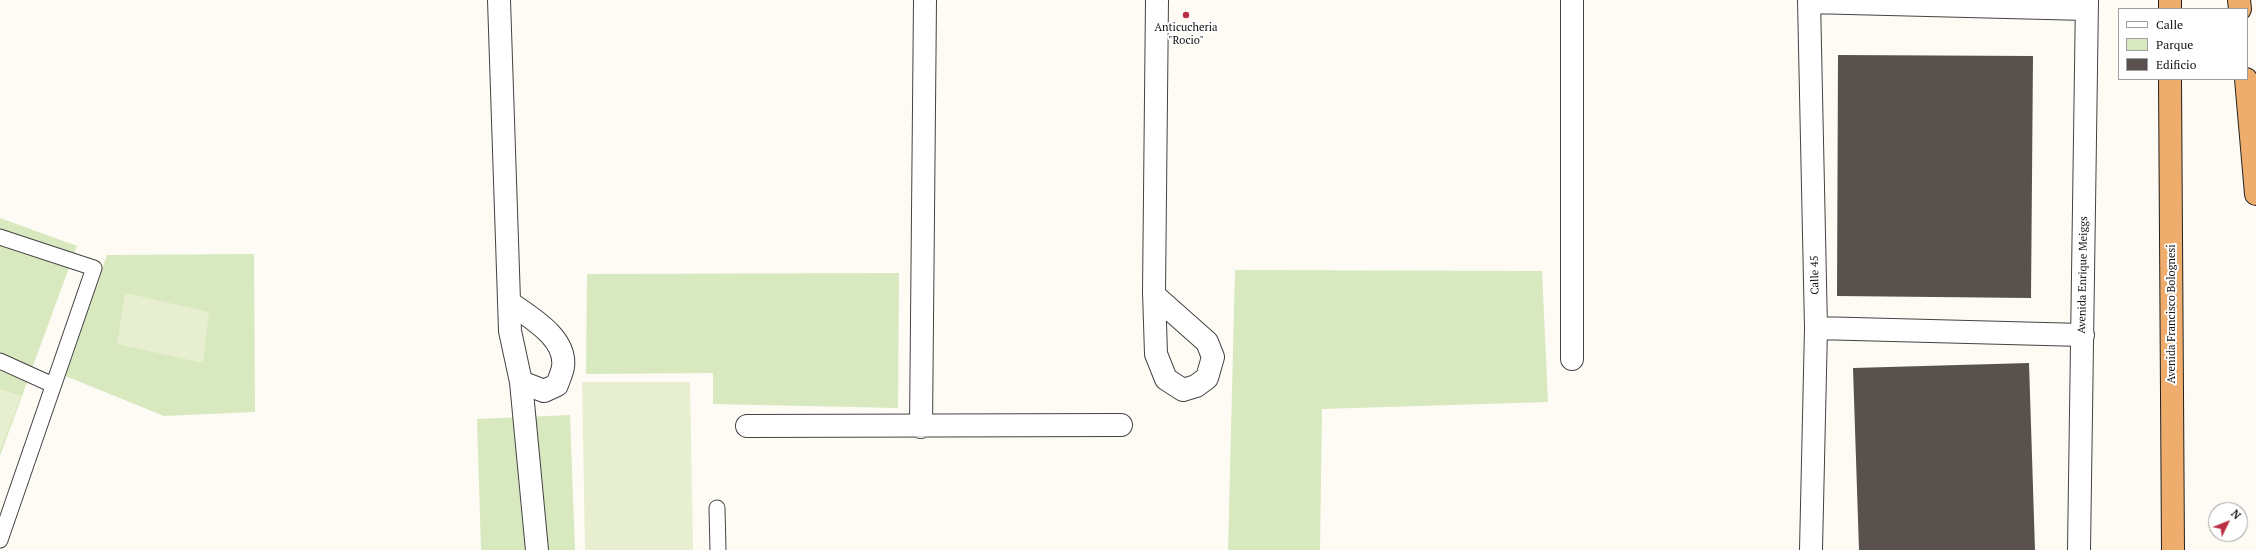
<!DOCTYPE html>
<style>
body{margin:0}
#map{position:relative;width:2256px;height:550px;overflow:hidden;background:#fefbf5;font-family:"PT Serif",serif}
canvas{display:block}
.legend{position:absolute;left:2118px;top:8px;width:130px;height:72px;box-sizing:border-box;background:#fff;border:1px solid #9f9f9f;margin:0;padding:5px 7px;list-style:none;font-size:12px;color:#101010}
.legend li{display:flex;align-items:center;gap:8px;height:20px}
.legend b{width:20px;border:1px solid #9f9f9f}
.north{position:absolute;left:2208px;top:502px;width:40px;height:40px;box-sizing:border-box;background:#fff;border:1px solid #9f9f9f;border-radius:50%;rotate:47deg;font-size:11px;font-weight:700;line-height:16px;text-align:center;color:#101010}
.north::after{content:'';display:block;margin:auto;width:14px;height:18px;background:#b93044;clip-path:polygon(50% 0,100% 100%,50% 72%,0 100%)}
</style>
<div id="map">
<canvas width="2256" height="550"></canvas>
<ul class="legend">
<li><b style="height:5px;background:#fff"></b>Calle</li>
<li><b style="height:11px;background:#d8e8bf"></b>Parque</li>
<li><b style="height:11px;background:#59514d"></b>Edificio</li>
</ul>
<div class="north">N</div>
</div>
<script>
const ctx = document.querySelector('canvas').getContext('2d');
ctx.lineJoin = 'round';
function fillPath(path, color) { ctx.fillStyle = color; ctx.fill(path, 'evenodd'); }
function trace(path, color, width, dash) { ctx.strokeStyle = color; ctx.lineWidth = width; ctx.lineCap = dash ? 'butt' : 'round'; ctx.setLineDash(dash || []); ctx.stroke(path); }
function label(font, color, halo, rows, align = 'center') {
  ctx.font = font + ' "PT Serif",serif'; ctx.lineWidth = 4; ctx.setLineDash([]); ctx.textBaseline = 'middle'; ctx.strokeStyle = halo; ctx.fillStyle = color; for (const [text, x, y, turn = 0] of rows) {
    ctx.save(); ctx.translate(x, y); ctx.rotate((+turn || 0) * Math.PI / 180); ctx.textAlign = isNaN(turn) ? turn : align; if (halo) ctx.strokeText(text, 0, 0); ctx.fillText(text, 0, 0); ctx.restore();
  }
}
fillPath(new Path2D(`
 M 0,218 L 77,246 L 0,456 Z
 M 254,254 L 255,412 L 164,416 L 63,375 L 107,255 Z
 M 1235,270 L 1542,271 L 1548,402 L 1322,409 L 1320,550 L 1228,550 Z
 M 899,273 L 898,408 L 713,404 L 713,373 L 586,374 L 587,274 Z
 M 570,415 L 575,550 L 481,550 L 477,419 Z`), '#d8e8bf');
fillPath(new Path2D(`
 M 125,293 L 209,312 L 203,363 L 117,344 Z
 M 582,382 L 690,382 L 693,550 L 585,550 Z
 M 0,389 L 21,396 L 0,451 Z`), '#e8efd0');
fillPath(new Path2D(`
 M 1838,55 L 2033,56 L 2031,298 L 1837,296 Z
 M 2029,363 L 2035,550 L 1859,550 L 1853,368 Z`), '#59514d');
const service = new Path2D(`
 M 0,237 L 94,268 L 0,540
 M 0,361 L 53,385
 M 717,508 L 718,550`);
const minor = new Path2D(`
 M 499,0 L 510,331 L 521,382 L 537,550
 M 1572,0 L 1572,359
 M 1809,0 L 1816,328 L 1811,550
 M 1809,2 L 2086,9
 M 1154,295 L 1207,342 L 1213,357 L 1207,378 L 1196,386 L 1183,390 L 1166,379 L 1156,354 L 1154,292 L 1157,0
 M 509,302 C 529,317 567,337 563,367 C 562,373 559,379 557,385 L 544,391 L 521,382
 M 1816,328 L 2083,335
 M 747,426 L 1121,425
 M 921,427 L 925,0
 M 2079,550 L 2087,0`);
const trunk = new Path2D(`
 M 2170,0 L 2170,9
 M 2239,0 L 2240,9
 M 2170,79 L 2173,550
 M 2246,79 L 2256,194`);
trace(service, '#434343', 17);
trace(minor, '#434343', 24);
trace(trunk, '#212121', 24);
trace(service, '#fff', 15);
trace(minor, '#fff', 22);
trace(trunk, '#eead6c', 22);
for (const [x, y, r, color] of [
 [1186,15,4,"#b93044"]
]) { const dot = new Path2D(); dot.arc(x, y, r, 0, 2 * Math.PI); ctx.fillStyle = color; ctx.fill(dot); trace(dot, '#fff', 1.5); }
label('11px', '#101010', '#fff', [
 ["Anticucheria",1186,28],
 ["\"Rocio\"",1186,41]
]);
label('11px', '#101010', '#fff', [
 ["Calle 45",1815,275,-91],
 ["Avenida Enrique Meiggs",2083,275,-89],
 ["Avenida Francisco Bolognesi",2172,314,-90]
]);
</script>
